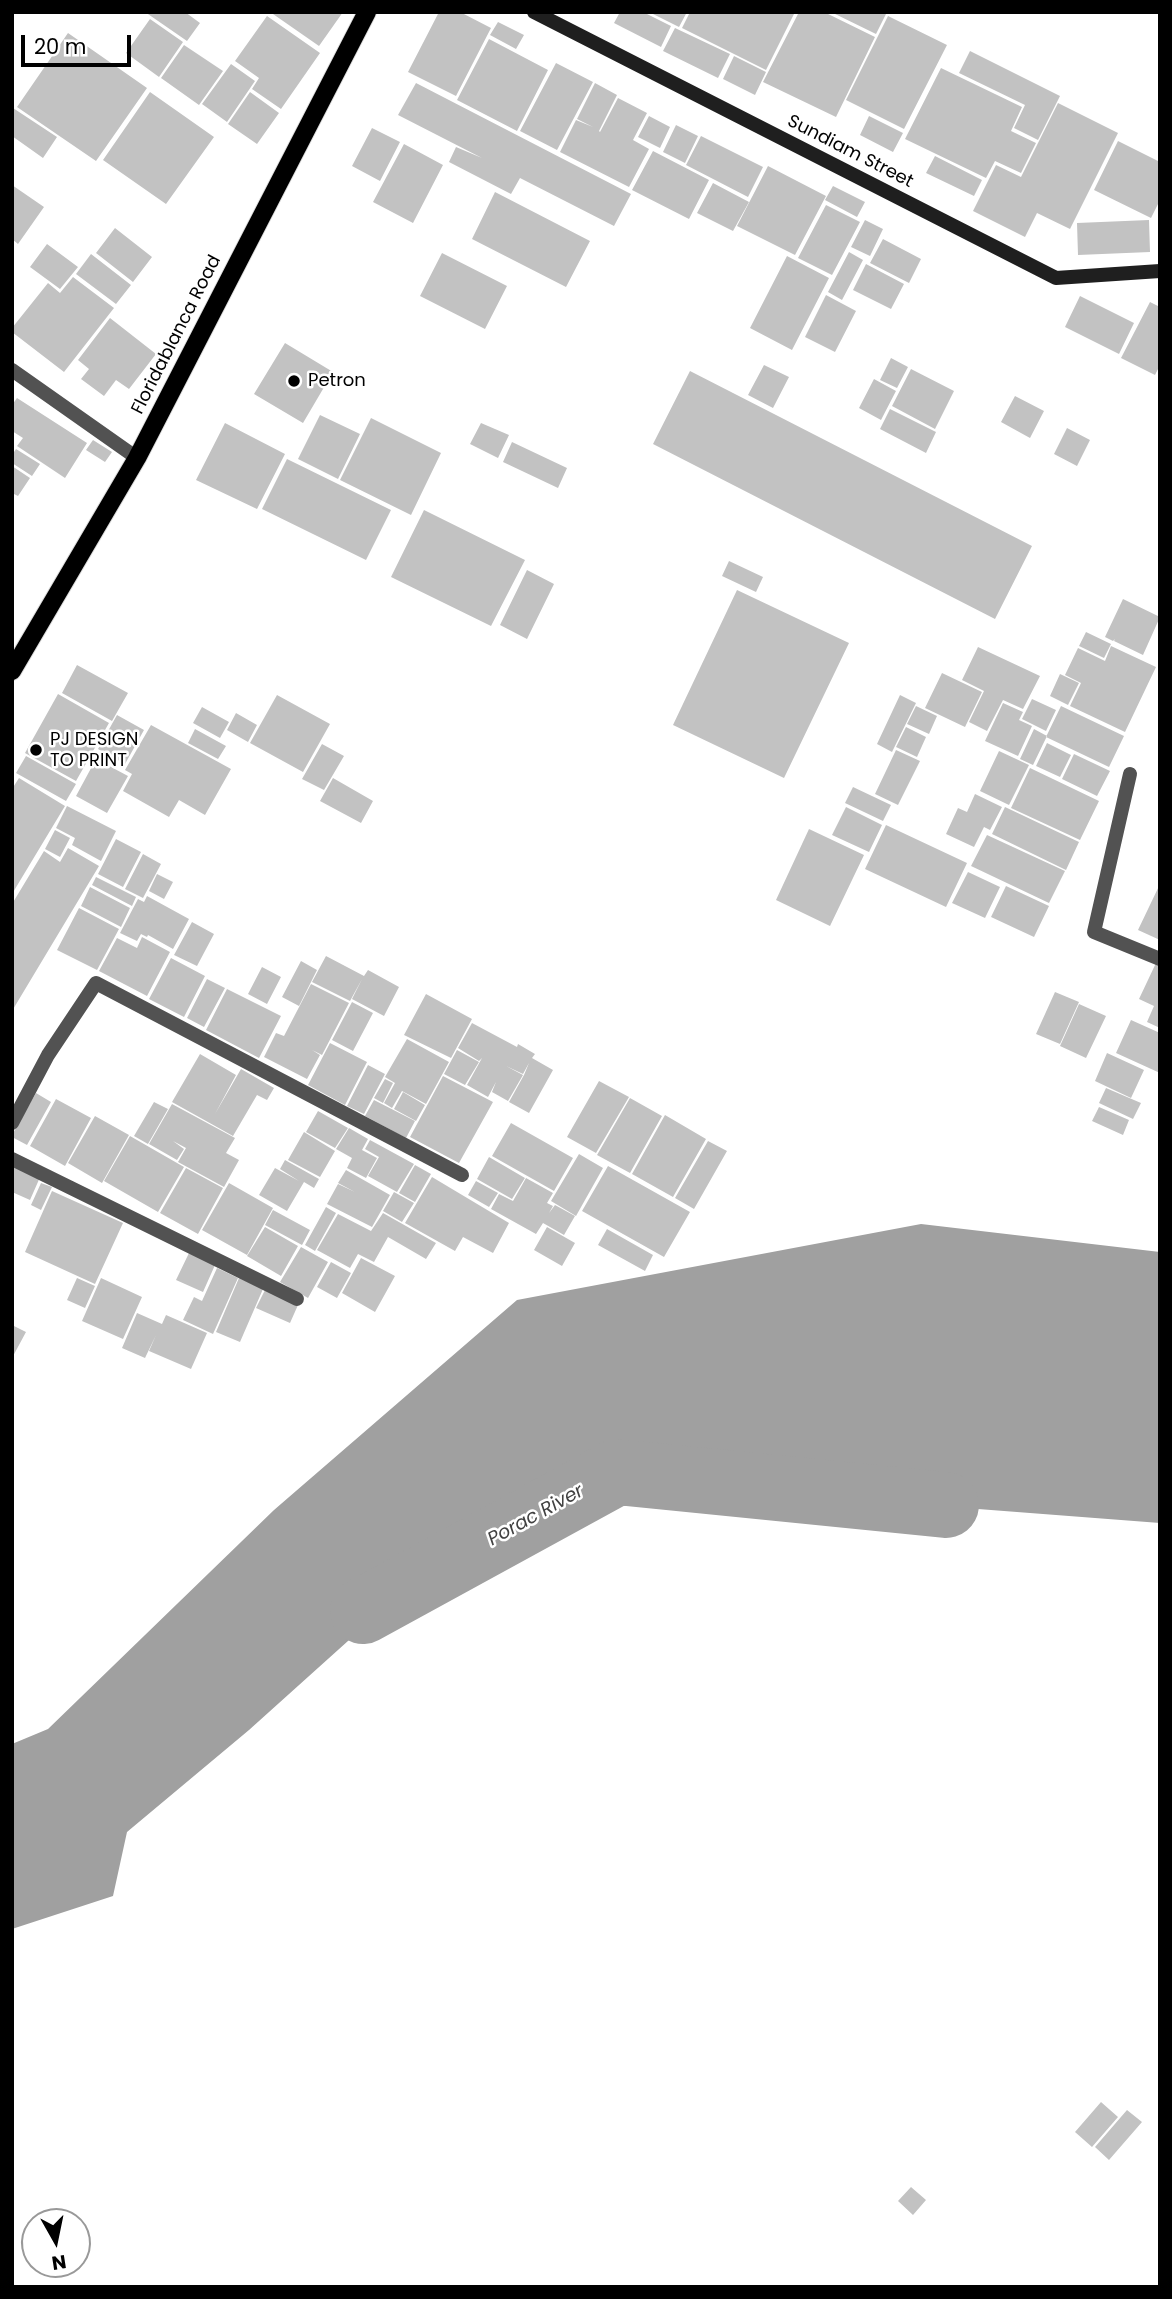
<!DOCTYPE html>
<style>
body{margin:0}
#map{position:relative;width:1172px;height:2299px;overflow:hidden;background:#fff;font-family:Poppins,sans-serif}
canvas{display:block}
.frame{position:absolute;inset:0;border:14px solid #000;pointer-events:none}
.north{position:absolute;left:21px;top:2208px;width:70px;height:70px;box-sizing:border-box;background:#fff;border:2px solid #999;border-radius:50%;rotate:171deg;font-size:19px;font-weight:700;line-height:28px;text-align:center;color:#000}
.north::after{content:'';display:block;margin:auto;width:24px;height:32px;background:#000;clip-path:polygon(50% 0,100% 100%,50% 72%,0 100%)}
.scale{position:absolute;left:21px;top:35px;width:110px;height:32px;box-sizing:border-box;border:4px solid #000;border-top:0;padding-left:9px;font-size:21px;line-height:24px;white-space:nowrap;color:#000;-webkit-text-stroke:5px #fff;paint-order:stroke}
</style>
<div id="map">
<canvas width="1172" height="2299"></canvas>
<div class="frame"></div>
<div class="north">N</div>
<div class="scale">20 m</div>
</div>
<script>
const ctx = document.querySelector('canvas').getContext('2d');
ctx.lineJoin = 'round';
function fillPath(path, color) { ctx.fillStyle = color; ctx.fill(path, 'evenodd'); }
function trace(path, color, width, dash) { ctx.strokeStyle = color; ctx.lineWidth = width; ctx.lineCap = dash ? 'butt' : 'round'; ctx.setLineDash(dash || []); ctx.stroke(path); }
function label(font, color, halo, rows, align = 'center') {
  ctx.font = font + ' Poppins,sans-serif'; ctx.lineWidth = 5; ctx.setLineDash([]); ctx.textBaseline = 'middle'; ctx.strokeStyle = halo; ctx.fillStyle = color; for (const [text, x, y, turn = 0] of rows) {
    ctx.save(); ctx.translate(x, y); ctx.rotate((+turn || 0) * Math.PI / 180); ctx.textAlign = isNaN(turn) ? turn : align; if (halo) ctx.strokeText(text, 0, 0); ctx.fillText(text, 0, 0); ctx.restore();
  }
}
fillPath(new Path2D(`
 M 921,1224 L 1160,1252 L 1160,1523 L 939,1506 L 673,1473 L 515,1514 L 368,1623 L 249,1730 L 127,1832 L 113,1896 L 12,1929 L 12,1744 L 48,1729 L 274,1510 L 517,1300 Z`), '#a0a0a0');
trace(new Path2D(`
 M 363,1611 L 617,1472 L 946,1505`), '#a0a0a0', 66);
fillPath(new Path2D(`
 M 145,12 L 185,12 L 200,23 L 187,41 Z
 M 274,12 L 343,12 L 319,46 L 273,14 Z
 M 439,12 L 460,12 L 491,28 L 456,96 L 408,72 Z
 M 620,12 L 643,12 L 671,26 L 661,47 L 614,23 Z
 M 649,12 L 687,12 L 679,27 Z
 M 690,12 L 795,12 L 766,70 L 682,28 Z
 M 799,12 L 824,12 L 875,37 L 836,117 L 763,82 Z
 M 831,12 L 887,12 L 876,34 Z
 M 267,16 L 320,53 L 281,109 L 252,89 L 259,78 L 235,61 Z
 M 888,16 L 947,45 L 904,129 L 846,100 Z
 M 150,19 L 183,42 L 159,77 L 126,53 Z
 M 498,22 L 524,35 L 516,49 L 490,35 Z
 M 675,28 L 730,54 L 718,78 L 663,51 Z
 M 68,33 L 147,88 L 96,161 L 17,107 Z
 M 489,39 L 548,70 L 517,131 L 457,100 Z
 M 184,45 L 223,71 L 199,105 L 161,78 Z
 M 970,51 L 1060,96 L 1038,140 L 1014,128 L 1025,105 L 959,73 Z
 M 734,56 L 766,72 L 755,95 L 723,79 Z
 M 556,63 L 593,82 L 557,150 L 520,131 Z
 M 231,64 L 255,81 L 227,122 L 202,104 Z
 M 941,68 L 1022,107 L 1011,131 L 1036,143 L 1021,173 L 995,161 L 986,178 L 905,139 Z
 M 416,83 L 631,194 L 614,226 L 520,178 L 511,194 L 449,162 L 456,147 L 482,158 L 398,115 Z
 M 595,83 L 617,95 L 599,131 L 600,132 L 618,98 L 647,113 L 633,140 L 649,149 L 629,187 L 560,152 L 576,120 L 593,127 L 577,119 Z
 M 150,92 L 214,137 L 166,204 L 103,160 Z
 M 250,92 L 279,113 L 257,144 L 228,124 Z
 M 1058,103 L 1118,133 L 1070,229 L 1037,213 L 1025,237 L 973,211 L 996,165 L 1021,177 Z
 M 13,108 L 57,137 L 43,158 L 12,136 Z
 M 649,116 L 670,127 L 660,148 L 638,137 Z
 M 869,116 L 903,133 L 893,152 L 860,135 Z
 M 676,125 L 698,136 L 685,163 L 663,152 Z
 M 372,128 L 400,142 L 380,181 L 352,166 Z
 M 701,136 L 763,167 L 748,197 L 686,165 Z
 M 1118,141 L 1160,162 L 1160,200 L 1151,218 L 1094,190 Z
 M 404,144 L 443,165 L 413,223 L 373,202 Z
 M 653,151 L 709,180 L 689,219 L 632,190 Z
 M 935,156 L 982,180 L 974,196 L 926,173 Z
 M 768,166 L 826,196 L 795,255 L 737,226 Z
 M 713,183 L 749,202 L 733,231 L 697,213 Z
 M 12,185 L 44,207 L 18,244 L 12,239 Z
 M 833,186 L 865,202 L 857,217 L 825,200 Z
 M 495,192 L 590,241 L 566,287 L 472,239 Z
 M 826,205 L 860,222 L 832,275 L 798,258 Z
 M 865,220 L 883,229 L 870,256 L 851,247 Z
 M 1149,220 L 1150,252 L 1078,255 L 1077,223 Z
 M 115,228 L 152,257 L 133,282 L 96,253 Z
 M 883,239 L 921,259 L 909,283 L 870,263 Z
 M 47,244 L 78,267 L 60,289 L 30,267 Z
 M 849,252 L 863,260 L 842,300 L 828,292 Z
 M 442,253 L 507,286 L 485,329 L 420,296 Z
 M 91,254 L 131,285 L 116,304 L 76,274 Z
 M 787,256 L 829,278 L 792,350 L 750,328 Z
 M 866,264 L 904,284 L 891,309 L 853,290 Z
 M 73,277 L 114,308 L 64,372 L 12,332 L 12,328 L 48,283 L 60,293 Z
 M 826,295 L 856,311 L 835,352 L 805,337 Z
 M 1080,296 L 1134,323 L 1119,354 L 1065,327 Z
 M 1150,302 L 1160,307 L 1160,365 L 1155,375 L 1121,358 Z
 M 110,318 L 156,354 L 129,389 L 116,380 L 104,396 L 81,379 L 89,369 L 78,360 Z
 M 285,343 L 333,372 L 303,423 L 254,394 Z
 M 891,358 L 908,367 L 897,388 L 880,380 Z
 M 764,365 L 789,377 L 773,408 L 748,395 Z
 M 911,369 L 954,391 L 935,429 L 892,406 Z
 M 690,371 L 1032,546 L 995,619 L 653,444 Z
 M 874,379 L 896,391 L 881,420 L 859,408 Z
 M 1015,396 L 1044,411 L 1030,438 L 1001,422 Z
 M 17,398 L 87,443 L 65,478 L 17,446 L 23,438 L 12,431 L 12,405 Z
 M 890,409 L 936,432 L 926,453 L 880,429 Z
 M 320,415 L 360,434 L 338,479 L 298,459 Z
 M 371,418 L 441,453 L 411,515 L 340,480 Z
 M 225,423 L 285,454 L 257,509 L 196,480 Z
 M 481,423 L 509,435 L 498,458 L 470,444 Z
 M 1067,428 L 1090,440 L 1077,466 L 1054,454 Z
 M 93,440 L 112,452 L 105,462 L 86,450 Z
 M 512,442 L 567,468 L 558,488 L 503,462 Z
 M 16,449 L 40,464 L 32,476 L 12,463 L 12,455 Z
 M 287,459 L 391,510 L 366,560 L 262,509 Z
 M 12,466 L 30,478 L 18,496 L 12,493 Z
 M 424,510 L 525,560 L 491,626 L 391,577 Z
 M 729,561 L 763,577 L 756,592 L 722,576 Z
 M 527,570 L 554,584 L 527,639 L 500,625 Z
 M 737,590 L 849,643 L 784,778 L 673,725 Z
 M 1123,599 L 1160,617 L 1143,655 L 1114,641 L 1115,639 L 1113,641 L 1105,637 Z
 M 1086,632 L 1111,644 L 1104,658 L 1079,646 Z
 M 1111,646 L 1156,667 L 1125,732 L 1070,706 L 1081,683 L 1065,675 L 1078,648 L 1105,661 Z
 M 978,647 L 1040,676 L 1023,709 L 1003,700 L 987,731 L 969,722 L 984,691 L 962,680 Z
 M 77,665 L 128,693 L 112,721 L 62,693 Z
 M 942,673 L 982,692 L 965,727 L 925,708 Z
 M 1060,674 L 1079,683 L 1068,705 L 1050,696 Z
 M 58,694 L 109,723 L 76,781 L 25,753 Z
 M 277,695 L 330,724 L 303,772 L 250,743 Z
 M 900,695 L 916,703 L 892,752 L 877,744 Z
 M 1032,699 L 1056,710 L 1046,731 L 1022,719 Z
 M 1003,703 L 1023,712 L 1019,720 L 1032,726 L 1018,756 L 985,741 Z
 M 916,706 L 937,716 L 929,734 L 907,724 Z
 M 1061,706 L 1124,736 L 1109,767 L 1046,737 Z
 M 202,707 L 229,722 L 220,738 L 193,723 Z
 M 236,713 L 257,725 L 248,742 L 227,730 Z
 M 117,715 L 144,730 L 125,764 L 98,749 Z
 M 151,725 L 231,769 L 205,815 L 179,800 L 169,817 L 123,791 L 132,774 L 125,770 Z
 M 906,727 L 926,737 L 917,757 L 896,747 Z
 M 195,729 L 226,746 L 218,759 L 188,743 Z
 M 1034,729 L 1047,736 L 1033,765 L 1020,759 Z
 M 1047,743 L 1071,755 L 1060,777 L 1036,766 Z
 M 322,744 L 344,756 L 324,790 L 302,779 Z
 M 896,750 L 920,761 L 898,805 L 875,794 Z
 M 999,751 L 1029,765 L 1009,805 L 980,791 Z
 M 1074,754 L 1110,771 L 1097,796 L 1062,779 Z
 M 26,756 L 76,784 L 66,801 L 16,773 Z
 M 96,759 L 128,776 L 107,813 L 76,796 Z
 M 1030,768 L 1099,801 L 1080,840 L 1011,808 Z
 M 19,778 L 65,806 L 12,894 L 12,789 Z
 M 333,778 L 373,801 L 361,823 L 320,801 Z
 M 853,787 L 891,805 L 883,821 L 845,803 Z
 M 975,794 L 1002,807 L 990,830 L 984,827 L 974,847 L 946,834 L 958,808 L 967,812 Z
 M 67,806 L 116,831 L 101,861 L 72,845 L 75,838 L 56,828 Z
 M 846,807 L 882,825 L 869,852 L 832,835 Z
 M 1005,807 L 1079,842 L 1066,870 L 992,834 Z
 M 886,825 L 967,863 L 946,907 L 865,869 Z
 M 809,829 L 864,855 L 830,926 L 776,900 Z
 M 55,830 L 70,838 L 60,857 L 45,849 Z
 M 987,835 L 1065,871 L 1049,903 L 971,866 Z
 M 116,839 L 141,852 L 123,887 L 98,874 Z
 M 68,848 L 99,866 L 12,1011 L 12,904 L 44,851 L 60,862 Z
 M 143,854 L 161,864 L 143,898 L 125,889 Z
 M 968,872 L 1000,887 L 985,918 L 952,903 Z
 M 157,874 L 173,882 L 164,899 L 149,891 Z
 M 96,877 L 136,897 L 132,906 L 92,885 Z
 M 1160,884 L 1160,940 L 1138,930 Z
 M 1006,886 L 1049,906 L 1034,937 L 991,917 Z
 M 90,887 L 130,908 L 121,927 L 81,906 Z
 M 147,896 L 189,919 L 173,949 L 148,935 L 147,937 L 141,934 L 137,941 L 120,933 L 138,899 L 144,902 Z
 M 79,908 L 119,929 L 97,970 L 57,950 Z
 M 192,922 L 214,934 L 197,966 L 174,955 Z
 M 142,937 L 170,952 L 147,996 L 99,971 L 117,938 L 137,948 Z
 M 326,956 L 364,976 L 368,970 L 399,987 L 384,1016 L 352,999 L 362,979 L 350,1001 L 312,982 Z
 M 171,958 L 205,976 L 184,1017 L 149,999 Z
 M 301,961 L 317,970 L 299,1006 L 282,997 Z
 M 1156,963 L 1160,965 L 1160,1028 L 1147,1022 L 1154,1006 L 1139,999 Z
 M 262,967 L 281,977 L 267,1004 L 248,994 Z
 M 207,979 L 225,988 L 204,1027 L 187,1018 Z
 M 311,984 L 349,1003 L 322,1055 L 312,1050 L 320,1055 L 307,1079 L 264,1057 L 276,1033 L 284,1036 Z
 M 227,989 L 281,1016 L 259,1058 L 206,1030 Z
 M 1055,992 L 1079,1002 L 1060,1044 L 1036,1034 Z
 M 426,994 L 472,1019 L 451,1058 L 404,1035 Z
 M 352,1002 L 373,1013 L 353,1051 L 332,1040 Z
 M 1079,1004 L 1106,1016 L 1086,1058 L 1060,1046 Z
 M 1131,1020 L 1160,1033 L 1160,1073 L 1116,1053 Z
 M 472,1023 L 517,1047 L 518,1044 L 535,1054 L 532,1058 L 553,1070 L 529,1113 L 509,1102 L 524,1075 L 526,1076 L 524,1075 L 529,1063 L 523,1074 L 506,1066 L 523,1075 L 508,1101 L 492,1092 L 496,1082 L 488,1097 L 467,1085 L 482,1058 L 479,1061 L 458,1048 Z
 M 407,1039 L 449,1062 L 426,1104 L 402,1091 L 392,1108 L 384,1103 L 395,1083 L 385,1077 Z
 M 330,1043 L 367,1062 L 345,1105 L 308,1085 Z
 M 457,1050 L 479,1062 L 465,1085 L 444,1074 Z
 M 1107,1053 L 1144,1070 L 1131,1098 L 1095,1081 Z
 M 200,1054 L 236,1075 L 215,1114 L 241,1069 L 274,1088 L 267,1100 L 257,1095 L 233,1136 L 172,1102 Z
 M 368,1065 L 385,1074 L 364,1114 L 347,1106 Z
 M 443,1076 L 493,1102 L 459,1163 L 410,1137 Z
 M 385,1079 L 393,1083 L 383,1103 L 374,1098 Z
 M 599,1081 L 629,1097 L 596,1153 L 567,1137 Z
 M 1106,1088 L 1141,1103 L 1133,1119 L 1099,1103 Z
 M 403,1092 L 425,1105 L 416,1121 L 394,1109 Z
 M 36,1093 L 51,1102 L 27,1145 L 12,1137 L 12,1135 Z
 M 630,1098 L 662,1116 L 630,1173 L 597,1155 Z
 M 56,1099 L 91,1118 L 65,1166 L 30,1146 Z
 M 374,1100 L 415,1121 L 406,1138 L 365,1116 Z
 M 154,1102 L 168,1109 L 148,1144 L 134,1136 Z
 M 172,1104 L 235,1138 L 226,1153 L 239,1160 L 224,1187 L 178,1162 L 186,1148 L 173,1141 L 184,1149 L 177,1160 L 149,1144 Z
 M 1099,1107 L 1129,1120 L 1123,1135 L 1092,1121 Z
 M 318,1111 L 348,1128 L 335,1148 L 306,1132 Z
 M 665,1115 L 706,1139 L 673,1197 L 632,1174 Z
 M 95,1116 L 129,1135 L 102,1183 L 68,1163 Z
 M 511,1123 L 573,1158 L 554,1191 L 492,1156 Z
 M 349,1128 L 368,1139 L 362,1150 L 377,1158 L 366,1178 L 347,1168 L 352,1158 L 336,1149 Z
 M 304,1132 L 335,1151 L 320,1177 L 288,1160 Z
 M 130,1136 L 184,1167 L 158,1212 L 104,1181 Z
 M 370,1140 L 414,1164 L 397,1192 L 368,1176 L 379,1157 L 365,1149 Z
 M 708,1141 L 727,1151 L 694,1209 L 675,1198 Z
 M 579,1154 L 603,1168 L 576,1216 L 551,1201 Z
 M 489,1157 L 525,1178 L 512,1199 L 477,1179 Z
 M 285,1160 L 319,1179 L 314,1188 L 304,1182 L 287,1211 L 259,1195 L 275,1168 L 299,1181 L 280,1169 Z
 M 415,1165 L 431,1174 L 415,1202 L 399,1193 Z
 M 12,1166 L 41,1175 L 30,1200 L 12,1192 Z
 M 608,1166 L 690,1212 L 664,1257 L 582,1211 Z
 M 186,1168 L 223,1188 L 198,1234 L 160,1213 Z
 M 346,1170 L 390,1195 L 372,1227 L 327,1204 L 338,1184 L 355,1192 L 338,1183 Z
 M 432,1177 L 509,1223 L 493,1253 L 463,1237 L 455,1251 L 405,1223 Z
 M 526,1178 L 553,1193 L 547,1203 L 553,1206 L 549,1213 L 555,1205 L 575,1216 L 564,1235 L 543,1223 L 536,1234 L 491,1209 L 499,1194 L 513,1201 Z
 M 476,1181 L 498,1193 L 489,1207 L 468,1195 Z
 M 41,1183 L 52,1187 L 41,1210 L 31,1205 Z
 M 229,1183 L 273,1208 L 247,1255 L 202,1230 Z
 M 52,1191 L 123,1223 L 95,1284 L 25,1252 Z
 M 394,1192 L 414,1203 L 402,1222 L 383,1211 Z
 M 326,1207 L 336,1213 L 315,1251 L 305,1245 Z
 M 273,1210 L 310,1230 L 302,1245 L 265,1225 Z
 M 383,1213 L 436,1243 L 426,1259 L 388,1237 L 374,1262 L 358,1254 L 350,1268 L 317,1250 L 338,1214 L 371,1231 Z
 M 265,1227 L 298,1246 L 281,1276 L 247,1256 Z
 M 547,1227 L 575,1243 L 562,1266 L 534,1250 Z
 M 607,1229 L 653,1255 L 645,1271 L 598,1245 Z
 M 301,1247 L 328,1262 L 308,1298 L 280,1282 Z
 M 189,1253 L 215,1265 L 203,1292 L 176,1280 Z
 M 361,1258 L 395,1276 L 375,1312 L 342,1293 Z
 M 331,1262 L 351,1273 L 337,1298 L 317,1287 Z
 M 217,1268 L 238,1278 L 213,1334 L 183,1320 L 194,1297 L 202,1301 Z
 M 77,1278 L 95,1286 L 85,1308 L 67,1300 Z
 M 101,1278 L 142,1297 L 123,1339 L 82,1321 Z
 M 239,1278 L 263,1289 L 240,1342 L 216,1332 Z
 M 265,1290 L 298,1305 L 290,1323 L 256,1308 Z
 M 137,1313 L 162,1324 L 166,1315 L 207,1333 L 191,1369 L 149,1351 L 156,1335 L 145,1358 L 122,1348 Z
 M 12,1325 L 26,1332 L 12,1358 Z
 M 1101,2102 L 1118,2117 L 1092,2147 L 1075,2132 Z
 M 1127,2110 L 1142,2122 L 1109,2160 L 1095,2147 Z
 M 911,2187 L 926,2200 L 913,2215 L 898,2201 Z`), '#c2c2c2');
const primary = new Path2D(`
 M 12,671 L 137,458 L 367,12`);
trace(primary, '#dbdbdb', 20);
trace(new Path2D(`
 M 12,370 L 137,458
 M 1130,774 L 1094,932 L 1160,959
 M 12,1123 L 48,1055 L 96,983 L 462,1175
 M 12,1159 L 297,1299`), '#525252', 14);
trace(new Path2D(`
 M 534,12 L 1056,278 L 1160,271`), '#1f1f1f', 14);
trace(primary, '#000', 18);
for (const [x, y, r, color] of [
 [294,381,7,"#000"],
 [36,750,7,"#000"]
]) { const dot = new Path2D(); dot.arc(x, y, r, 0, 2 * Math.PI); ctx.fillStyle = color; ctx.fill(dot); trace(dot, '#fff', 2.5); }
label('18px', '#000', '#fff', [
 ["Sundiam Street",850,152,27],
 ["Floridablanca Road",177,335,-63]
]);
label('18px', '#000', '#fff', [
 ["Petron",308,381],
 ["PJ DESIGN",50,740],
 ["TO PRINT",50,761]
], 'left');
label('italic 19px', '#414141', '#fff', [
 ["Porac River",536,1516,-29]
]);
</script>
